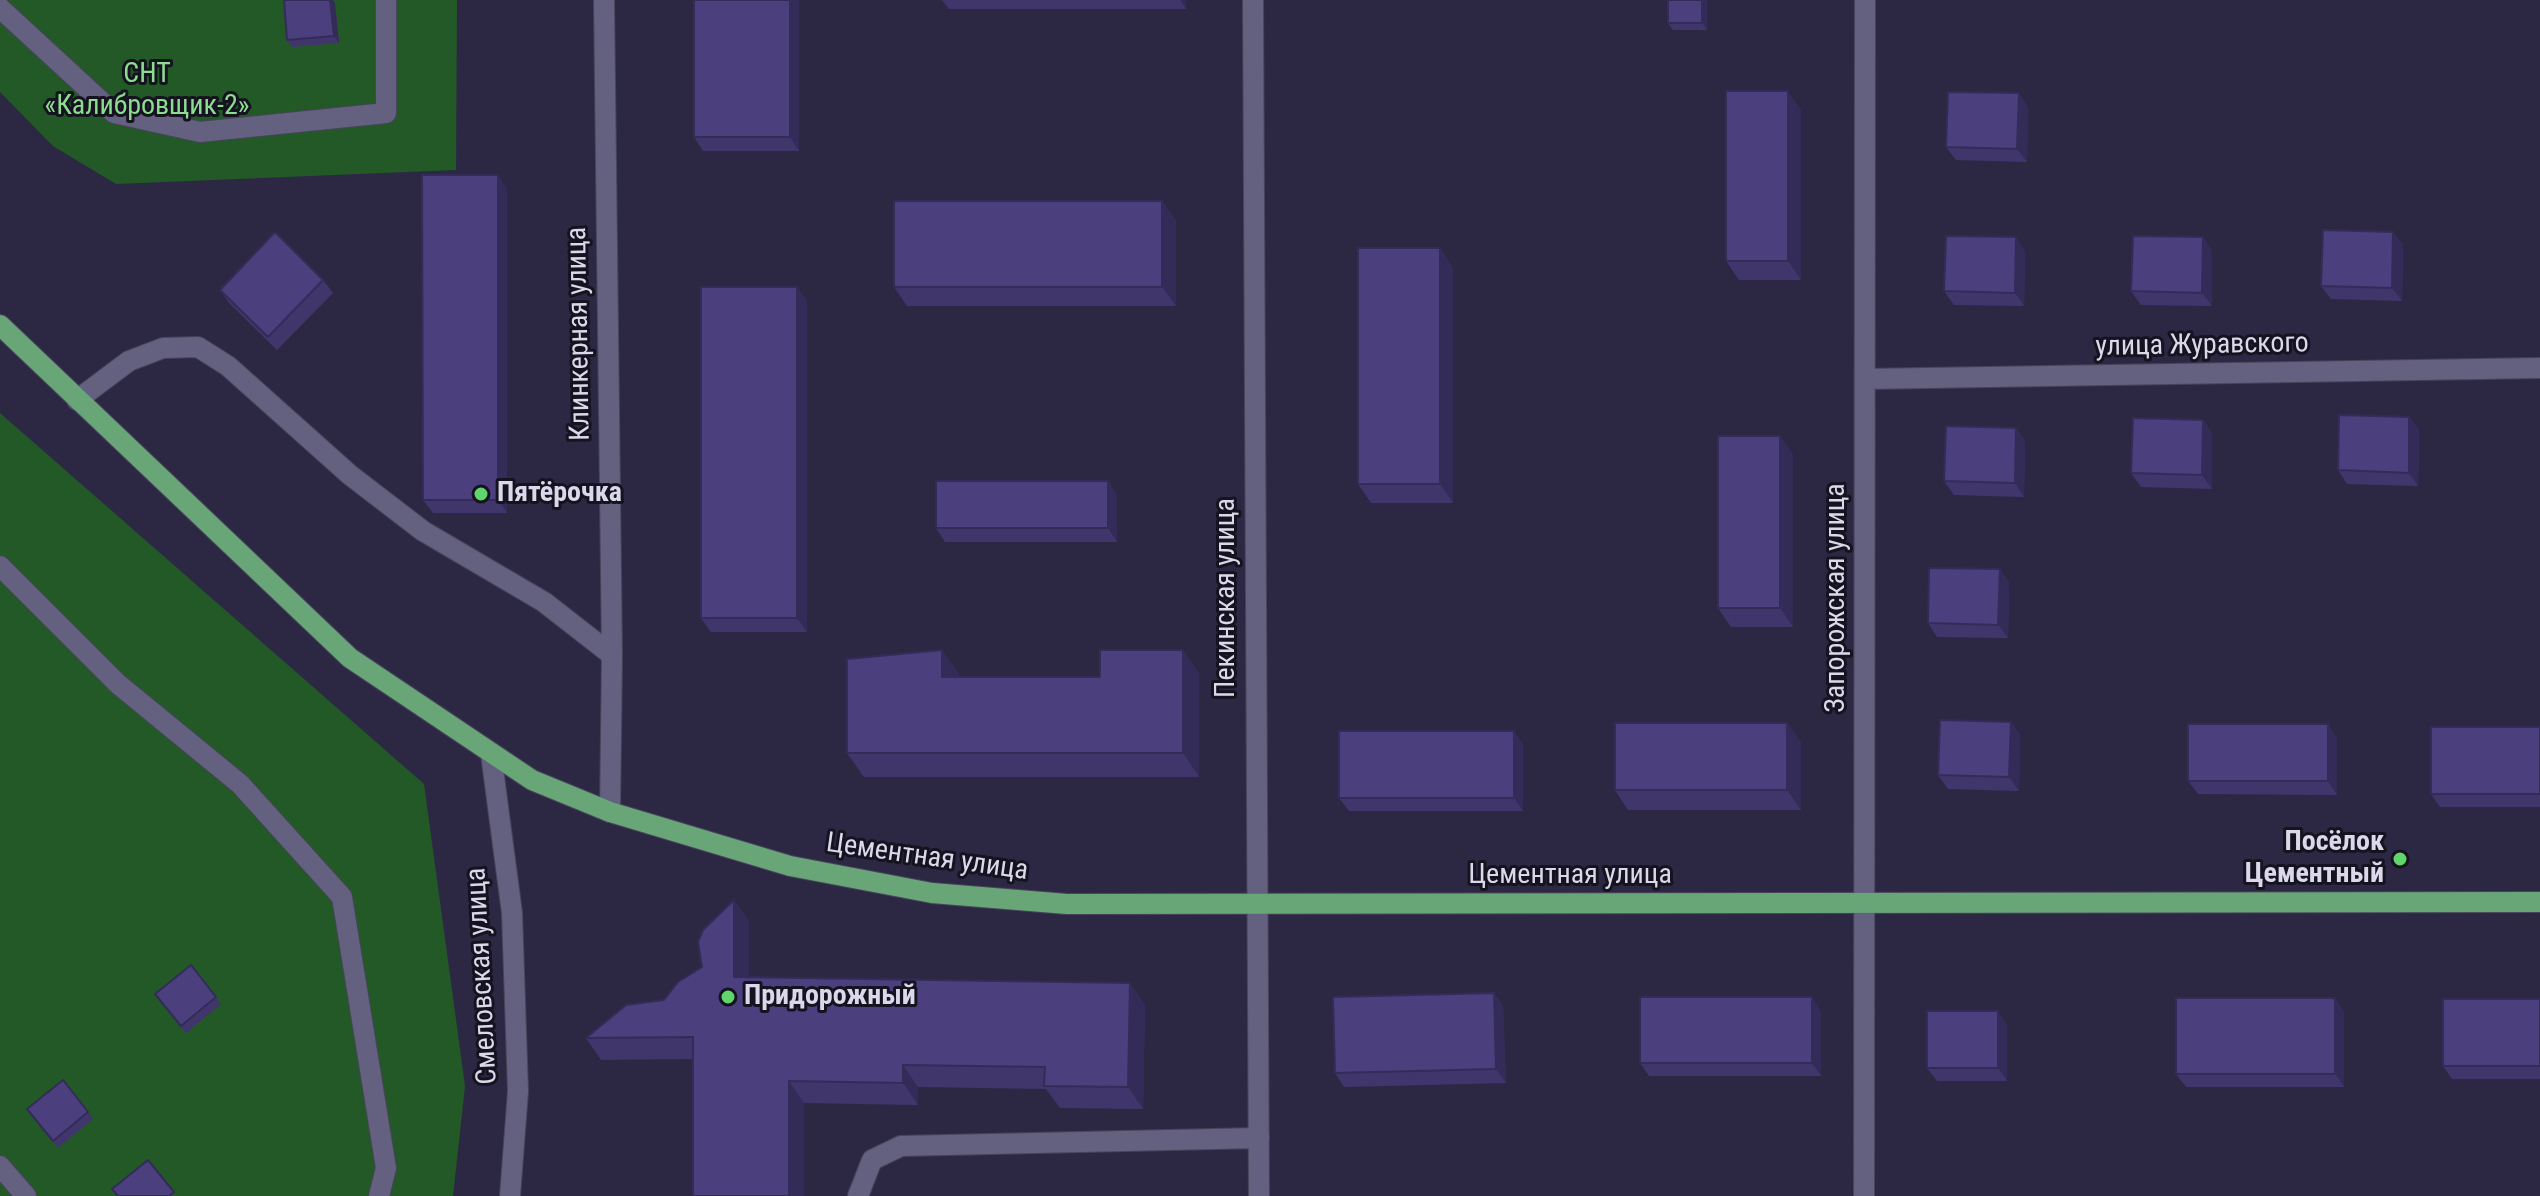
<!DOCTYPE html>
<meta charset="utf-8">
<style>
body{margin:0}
canvas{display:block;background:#2c2843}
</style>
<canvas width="2540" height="1196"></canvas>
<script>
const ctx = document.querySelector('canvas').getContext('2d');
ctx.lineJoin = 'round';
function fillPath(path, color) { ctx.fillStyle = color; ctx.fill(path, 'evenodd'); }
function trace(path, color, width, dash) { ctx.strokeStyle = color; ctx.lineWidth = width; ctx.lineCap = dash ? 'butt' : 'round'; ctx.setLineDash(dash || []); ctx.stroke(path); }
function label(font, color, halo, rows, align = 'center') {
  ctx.font = font + ' "Roboto Condensed",sans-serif'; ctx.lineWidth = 6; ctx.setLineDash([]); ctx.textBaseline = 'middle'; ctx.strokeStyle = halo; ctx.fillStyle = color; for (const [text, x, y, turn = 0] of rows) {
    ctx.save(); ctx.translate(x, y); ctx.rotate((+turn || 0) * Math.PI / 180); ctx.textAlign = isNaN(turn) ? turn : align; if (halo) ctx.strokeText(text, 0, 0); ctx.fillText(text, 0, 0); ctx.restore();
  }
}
fillPath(new Path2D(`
 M 0,0 L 457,0 L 456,170 L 116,184 L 53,146 L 0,92 Z
 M 0,413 L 424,784 L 465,1086 L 453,1196 L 0,1196 Z`), '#225927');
const service = new Path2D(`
 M 0,8 L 114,113 L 200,132 L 386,113 L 386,0
 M 77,400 L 129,361 L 163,348 L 198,347 L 228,366 L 350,475 L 423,531 L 544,602 L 612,655
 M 0,566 L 118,684 L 240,784 L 342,897 L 386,1168 L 379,1196
 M 0,1166 L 26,1196
 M 858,1196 L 872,1160 L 901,1146 L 1259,1138`);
const minor = new Path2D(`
 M 604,0 L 612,655 L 610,812
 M 1253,0 L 1259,1196
 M 1865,379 L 2540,368
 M 491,754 L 512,913 L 518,1091 L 510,1196
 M 1864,1196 L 1865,0`);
const primary = new Path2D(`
 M 0,325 L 350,658 L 532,780 L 610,812 L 790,866 L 932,893 L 1067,904 L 2540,902`);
trace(service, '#48445b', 22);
trace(minor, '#48445b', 22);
trace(primary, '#48445b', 22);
trace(service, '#64607f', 20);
trace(minor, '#64607f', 20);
trace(primary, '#68a678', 20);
fillPath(new Path2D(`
 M 799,0 L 799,151 L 703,151 L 694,137 Z
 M 942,0 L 1186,0 L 1186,9 L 949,9 Z
 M 1707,0 L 1707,30 L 1673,30 L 1668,23 Z
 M 335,3 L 339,43 L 292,47 L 287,40 Z
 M 2028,107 L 2027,162 L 1956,160 L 1946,147 Z
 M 1801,110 L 1801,280 L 1739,280 L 1726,261 Z
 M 507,189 L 507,513 L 433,513 L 423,500 Z
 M 1176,220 L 1176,306 L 907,306 L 894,287 Z
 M 2393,232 L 2403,245 L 2402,301 L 2331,299 L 2321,286 Z
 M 2203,237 L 2212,251 L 2212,306 L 2141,305 L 2131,291 Z
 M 2025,251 L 2024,306 L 1954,305 L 1944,291 Z
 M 1453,267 L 1453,503 L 1371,503 L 1358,484 Z
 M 323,280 L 333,293 L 277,350 L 229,303 L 220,290 Z
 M 807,300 L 807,632 L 711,632 L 701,618 Z
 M 2409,417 L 2419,430 L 2418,486 L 2347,484 L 2338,470 Z
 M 2203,420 L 2212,433 L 2212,489 L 2141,487 L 2131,473 Z
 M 2016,428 L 2025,441 L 2024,497 L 1954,495 L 1944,481 Z
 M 1793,455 L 1793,627 L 1731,627 L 1718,608 Z
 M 1117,494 L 1117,542 L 945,542 L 936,528 Z
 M 2000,569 L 2009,583 L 2008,638 L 1937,637 L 1928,623 Z
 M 1183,650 L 1199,674 L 1199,777 L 864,777 L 847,753 L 959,674 L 959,677 L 1100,677 Z
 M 2011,722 L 2020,735 L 2019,791 L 1948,789 L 1938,775 Z
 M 2540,727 L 2540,807 L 2440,807 L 2431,794 Z
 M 2337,738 L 2337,795 L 2198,794 L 2188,781 Z
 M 1801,742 L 1801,810 L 1628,810 L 1615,790 Z
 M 1523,744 L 1523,811 L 1349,811 L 1339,798 Z
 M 734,900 L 749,922 L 749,977 L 1145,1005 L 1143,1109 L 1060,1108 L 1046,1089 L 918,1087 L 918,1105 L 804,1103 L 804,1196 L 693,1059 L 601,1060 L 586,1038 L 664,1000 L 702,967 Z
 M 191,965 L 221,1004 L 186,1033 L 160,1001 Z
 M 1494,993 L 1503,1006 L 1506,1083 L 1344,1087 L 1335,1073 Z
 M 2540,999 L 2540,1079 L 2452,1079 L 2443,1066 Z
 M 1821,1011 L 1821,1076 L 1649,1076 L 1640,1063 Z
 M 2344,1012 L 2344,1087 L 2186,1087 L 2176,1074 Z
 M 2007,1025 L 2007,1081 L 1937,1081 L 1927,1068 Z
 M 88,1112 L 93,1119 L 58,1148 L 32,1115 Z`), '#40366c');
fillPath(new Path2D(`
 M 330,0 L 333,0 L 335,3 L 339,43 L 334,36 Z
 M 790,0 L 799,0 L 799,151 L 790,137 Z
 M 1180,0 L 1186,0 L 1186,9 Z
 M 1702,0 L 1707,0 L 1707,30 L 1702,23 Z
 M 1788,91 L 1801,110 L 1801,280 L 1788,261 Z
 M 2019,93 L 2028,107 L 2027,162 L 2017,149 Z
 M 498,175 L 507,189 L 507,513 L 498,500 Z
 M 1162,201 L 1176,220 L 1176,306 L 1162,287 Z
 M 2393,232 L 2403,245 L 2402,301 L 2392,288 Z
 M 2016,237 L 2025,251 L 2024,306 L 2015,293 Z
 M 2203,237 L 2212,251 L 2212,306 L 2202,293 Z
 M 1440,248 L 1453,267 L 1453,503 L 1440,484 Z
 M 797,287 L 807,300 L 807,632 L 797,618 Z
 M 2409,417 L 2419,430 L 2418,486 L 2409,473 Z
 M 2203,420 L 2212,433 L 2212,489 L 2202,475 Z
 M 2016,428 L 2025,441 L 2024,497 L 2015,483 Z
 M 1780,436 L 1793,455 L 1793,627 L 1780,608 Z
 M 1108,481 L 1117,494 L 1117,542 L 1108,528 Z
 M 2000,569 L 2009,583 L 2008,638 L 1998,625 Z
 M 942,650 L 959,674 L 959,701 L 942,677 Z
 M 1183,650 L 1199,674 L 1199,777 L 1183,753 Z
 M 2011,722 L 2020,735 L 2019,791 L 2009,777 Z
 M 1787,723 L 1801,742 L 1801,810 L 1787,790 Z
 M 2328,724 L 2337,738 L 2337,795 L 2328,781 Z
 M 1514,731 L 1523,744 L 1523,811 L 1514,798 Z
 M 734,900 L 749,922 L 749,999 L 734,977 Z
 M 1130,983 L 1145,1005 L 1143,1109 L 1128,1087 Z
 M 1494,993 L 1503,1006 L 1506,1083 L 1496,1069 Z
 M 1812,997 L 1821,1011 L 1821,1076 L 1812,1063 Z
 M 2335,998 L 2344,1012 L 2344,1087 L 2335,1074 Z
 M 1998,1011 L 2007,1025 L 2007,1081 L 1998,1068 Z
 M 903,1065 L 918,1087 L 918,1105 L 903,1083 Z
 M 789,1081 L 804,1103 L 804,1196 L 789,1196 Z`), '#342c58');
const building = new Path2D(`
 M 284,0 L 330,0 L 334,36 L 287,40 Z
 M 694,0 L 790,0 L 790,137 L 694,137 Z
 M 1668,0 L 1702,0 L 1702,23 L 1668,23 Z
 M 1726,91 L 1788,91 L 1788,261 L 1726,261 Z
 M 1948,92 L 2019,93 L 2017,149 L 1946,147 Z
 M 422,175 L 498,175 L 498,500 L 423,500 Z
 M 894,201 L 1162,201 L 1162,287 L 894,287 Z
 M 2323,230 L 2393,232 L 2392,288 L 2321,286 Z
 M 275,232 L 323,280 L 268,337 L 220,290 Z
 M 1946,236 L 2016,237 L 2015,293 L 1944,291 Z
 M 2133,236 L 2203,237 L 2202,293 L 2131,291 Z
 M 1358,248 L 1440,248 L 1440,484 L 1358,484 Z
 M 701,287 L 797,287 L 797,618 L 701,618 Z
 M 2339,415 L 2409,417 L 2409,473 L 2338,470 Z
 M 2133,418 L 2203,420 L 2202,475 L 2131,473 Z
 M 1946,426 L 2016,428 L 2015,483 L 1944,481 Z
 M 1718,436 L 1780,436 L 1780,608 L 1718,608 Z
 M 936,481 L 1108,481 L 1108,528 L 936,528 Z
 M 1929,568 L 2000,569 L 1998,625 L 1928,623 Z
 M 942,650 L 942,677 L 1100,677 L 1100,650 L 1183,650 L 1183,753 L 847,753 L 847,659 Z
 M 1940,720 L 2011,722 L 2009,777 L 1938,775 Z
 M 1615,723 L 1787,723 L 1787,790 L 1615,790 Z
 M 2188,724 L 2328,724 L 2328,781 L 2188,781 Z
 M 2431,727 L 2540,727 L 2540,794 L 2431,794 Z
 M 1339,731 L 1514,731 L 1514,798 L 1339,798 Z
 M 734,900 L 734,977 L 1130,983 L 1128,1087 L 1044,1086 L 1045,1067 L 903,1065 L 903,1083 L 789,1081 L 789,1196 L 693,1196 L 693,1037 L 586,1038 L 626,1005 L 664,1000 L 678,982 L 702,967 L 698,942 L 703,930 Z
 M 191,965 L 216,997 L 181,1026 L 155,994 Z
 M 1494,993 L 1496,1069 L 1335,1073 L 1333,997 Z
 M 1640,997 L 1812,997 L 1812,1063 L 1640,1063 Z
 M 2176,998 L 2335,998 L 2335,1074 L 2176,1074 Z
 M 2443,999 L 2540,999 L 2540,1066 L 2443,1066 Z
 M 1927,1011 L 1998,1011 L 1998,1068 L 1927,1068 Z
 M 63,1080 L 88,1112 L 53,1141 L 27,1109 Z
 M 148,1160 L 174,1192 L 169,1196 L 118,1196 L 112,1189 Z`);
fillPath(building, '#4b3f7e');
trace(building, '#342c58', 2);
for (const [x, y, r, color] of [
 [481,494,8,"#60d56b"],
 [2400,859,8,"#60d56b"],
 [728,997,8,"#60d56b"]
]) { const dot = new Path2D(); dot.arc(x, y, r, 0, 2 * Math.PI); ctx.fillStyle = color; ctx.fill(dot); trace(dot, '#14131f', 3); }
label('28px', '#8cdd90', '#14131f', [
 ["СНТ",147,75],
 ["«Калибровщик-2»",147,107]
]);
label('28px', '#dad8ea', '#14131f', [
 ["Клинкерная улица",580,334,-91],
 ["улица Журавского",2202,346,-1],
 ["Пекинская улица",1227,598,-90],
 ["Запорожская улица",1837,598,-90],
 ["Цементная улица",927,858,8],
 ["Цементная улица",1570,876],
 ["Смеловская улица",483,976,-93]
]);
label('bold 28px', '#dad8ea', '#14131f', [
 ["Пятёрочка",497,494],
 ["Посёлок",2384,843,"right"],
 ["Цементный",2384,875,"right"],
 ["Придорожный",744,997]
], 'left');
</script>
